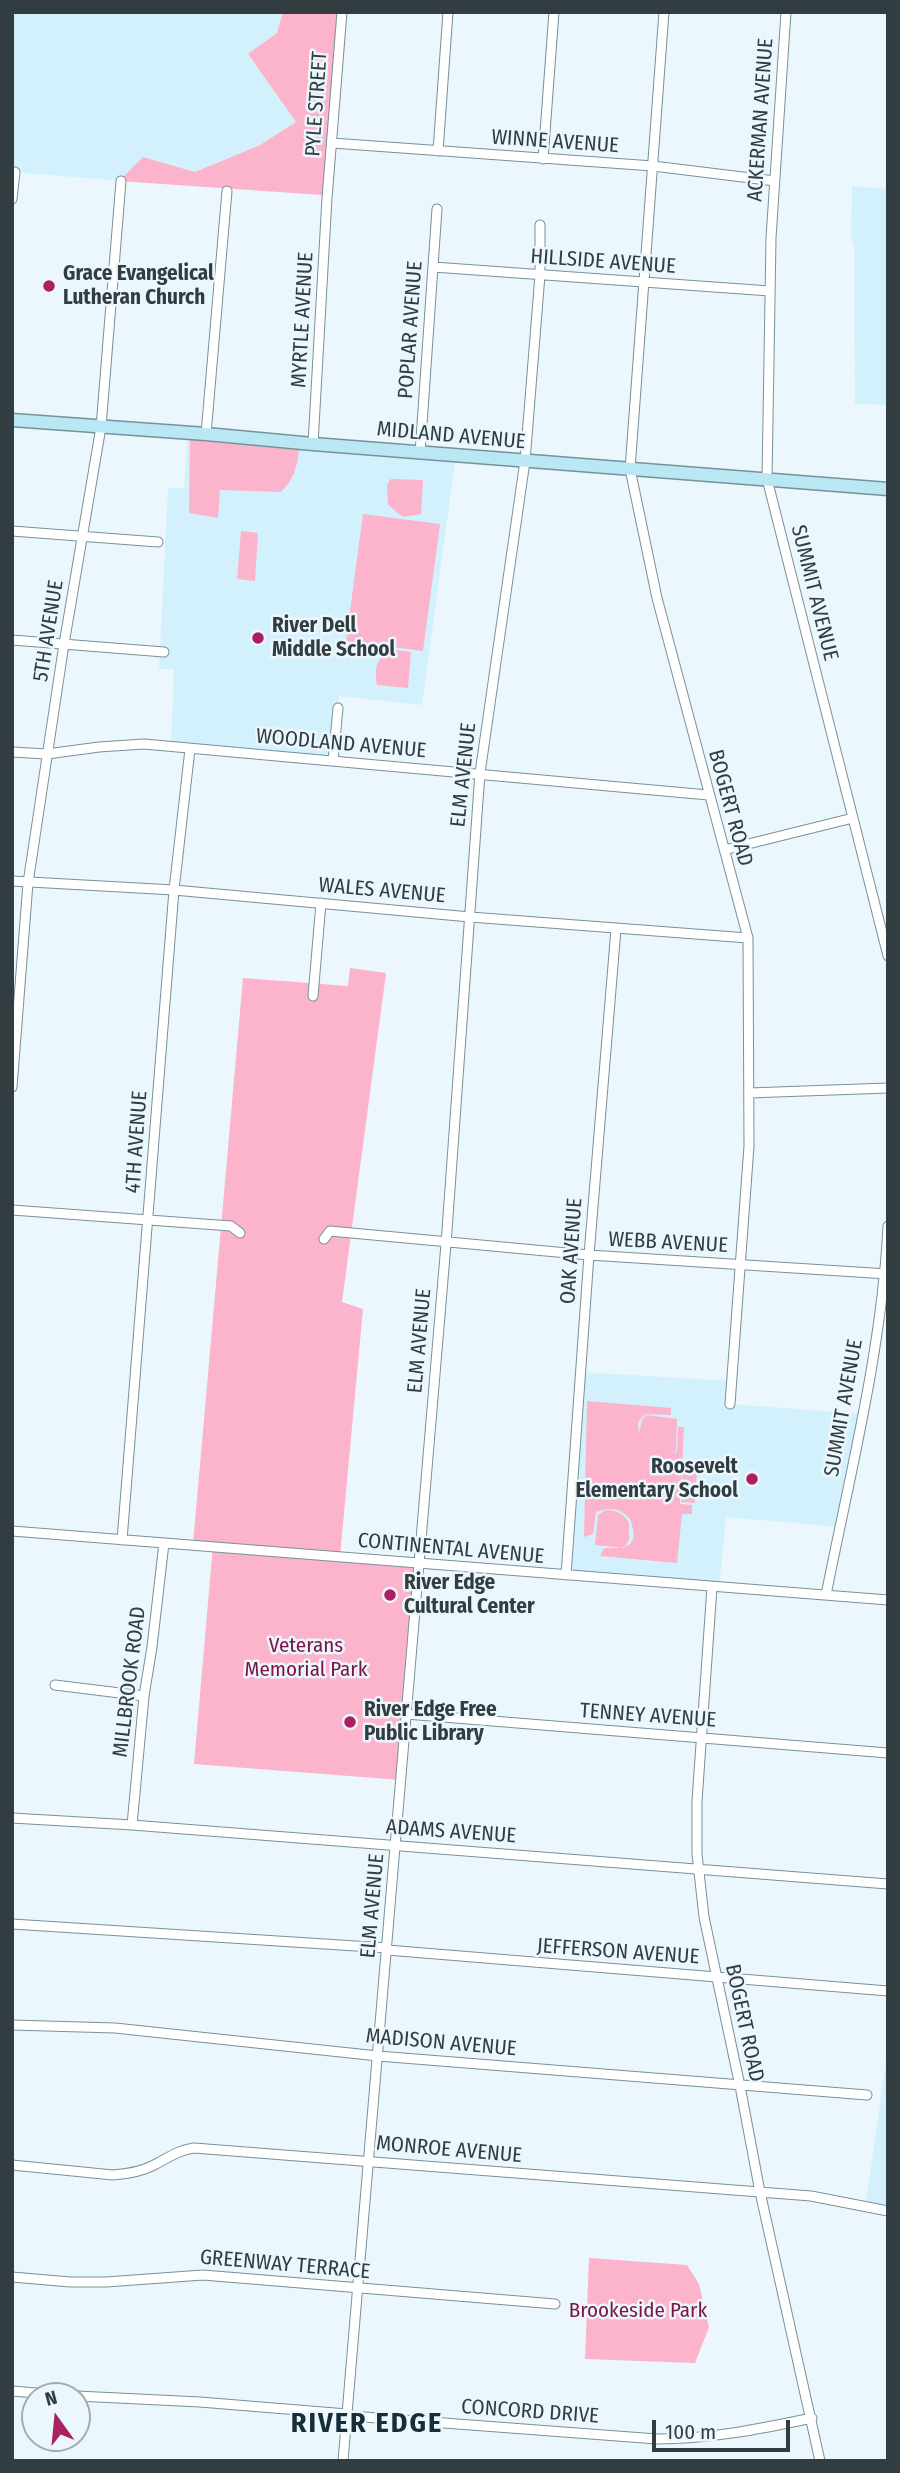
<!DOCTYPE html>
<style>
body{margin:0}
#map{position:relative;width:900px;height:2473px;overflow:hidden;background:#ebf7fc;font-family:"Fira Sans Condensed",sans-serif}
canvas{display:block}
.frame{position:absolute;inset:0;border:14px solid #313d41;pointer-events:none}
.north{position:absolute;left:21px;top:2382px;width:70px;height:70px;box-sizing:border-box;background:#ebf7fc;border:2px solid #a1adb1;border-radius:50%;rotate:345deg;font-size:19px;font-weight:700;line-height:28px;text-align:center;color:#313d41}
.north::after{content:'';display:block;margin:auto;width:24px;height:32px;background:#aa2063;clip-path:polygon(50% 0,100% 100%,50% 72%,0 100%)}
.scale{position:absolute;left:652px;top:2420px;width:138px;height:32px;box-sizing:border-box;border:4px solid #313d41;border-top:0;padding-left:9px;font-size:21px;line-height:24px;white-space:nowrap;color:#313d41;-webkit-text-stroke:5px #ebf7fc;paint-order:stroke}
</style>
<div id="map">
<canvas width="900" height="2473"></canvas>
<div class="frame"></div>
<div class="north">N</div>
<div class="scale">100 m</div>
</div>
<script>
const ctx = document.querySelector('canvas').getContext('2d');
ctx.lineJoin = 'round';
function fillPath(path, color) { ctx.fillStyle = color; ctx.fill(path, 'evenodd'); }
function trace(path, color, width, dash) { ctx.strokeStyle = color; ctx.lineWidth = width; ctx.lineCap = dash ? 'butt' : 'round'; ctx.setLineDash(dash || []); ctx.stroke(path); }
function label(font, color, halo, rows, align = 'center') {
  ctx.font = font + ' "Fira Sans Condensed",sans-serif'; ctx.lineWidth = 5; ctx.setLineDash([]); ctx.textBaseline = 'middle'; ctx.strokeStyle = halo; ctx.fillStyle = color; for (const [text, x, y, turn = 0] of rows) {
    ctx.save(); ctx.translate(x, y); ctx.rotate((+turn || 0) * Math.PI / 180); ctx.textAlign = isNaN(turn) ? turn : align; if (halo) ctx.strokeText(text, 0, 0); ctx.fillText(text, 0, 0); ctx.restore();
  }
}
fillPath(new Path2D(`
 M 12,12 L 283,12 L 277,33 L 248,55 L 296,122 L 260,145 L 195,172 L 143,157 L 121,181 L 12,172 Z
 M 852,186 L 888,189 L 888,405 L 855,404 L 854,242 L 851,241 Z
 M 188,432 L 455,462 L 422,705 L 339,696 L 333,761 L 171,747 L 174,669 L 159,669 L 168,488 L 184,488 Z
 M 580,1372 L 732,1381 L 731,1404 L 862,1414 L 839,1527 L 726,1517 L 719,1588 L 566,1575 Z
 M 888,2048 L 888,2211 L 865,2208 Z`), '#d3f1fd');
fillPath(new Path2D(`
 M 283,12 L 342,12 L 332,143 L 322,195 L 119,181 L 143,157 L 195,172 L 260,145 L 296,122 L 248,54 L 277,33 Z
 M 190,440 L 299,450 C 297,468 294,479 281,492 L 220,490 L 218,518 L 189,513 Z
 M 391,479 L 423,480 L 421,514 L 403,517 L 388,505 L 387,485 Z
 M 363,514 L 440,524 L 423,651 L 346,641 Z
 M 241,531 L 258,533 L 255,581 L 237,579 Z
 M 395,650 L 411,652 L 408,688 L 377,685 C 374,667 376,657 395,650 Z
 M 350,968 L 386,973 L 342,1302 L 363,1309 L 340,1556 L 417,1562 L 401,1780 L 194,1764 L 213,1545 L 193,1544 L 243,978 L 348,986 Z
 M 587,1401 L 671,1408 L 671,1415 L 645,1414 L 638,1422 L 639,1433 L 642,1420 L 646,1415 L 677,1419 L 676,1451 L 672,1453 L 677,1452 L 678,1427 L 684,1427 L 680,1504 L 692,1505 L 692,1514 L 682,1514 L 677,1563 L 600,1556 L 604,1548 C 628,1549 640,1546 630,1519 C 620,1508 610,1507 596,1512 L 593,1534 L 584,1537 Z
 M 683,1468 L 697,1468 L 695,1503 L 681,1502 Z
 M 606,1510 C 617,1510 624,1514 629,1523 L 629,1540 L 624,1548 L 595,1545 L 598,1515 Z
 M 589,2258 L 687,2265 L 699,2284 L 709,2327 L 695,2363 L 585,2359 Z`), '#fcb3cc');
const street = new Path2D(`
 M 664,12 L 630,469 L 657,598 L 748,938 L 749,1146 L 730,1404
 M 786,12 L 771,238 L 767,479 L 888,956
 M 332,143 L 653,166 L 775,181
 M 438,151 L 448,12
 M 543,159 L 554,12
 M 12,199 L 15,172
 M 433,267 L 770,291
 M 206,434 L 227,191
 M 313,444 L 327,198 L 342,12
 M 420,453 L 437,209
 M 12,531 L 158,542
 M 12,640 L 164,652
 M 12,752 L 47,754 L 99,747 L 144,744 L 708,795
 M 333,761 L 338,708
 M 724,850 L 853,818
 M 12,881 L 174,890 L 470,917 L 748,938
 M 313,996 L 321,903
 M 12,1087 L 28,883 L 64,644 L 101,427 L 121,181
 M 749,1093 L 888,1088
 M 12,1210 L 231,1226 L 240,1233
 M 324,1239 L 330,1231 L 589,1255 L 888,1274
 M 12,1531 L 888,1600
 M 122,1540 L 174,890 L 190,749
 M 566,1575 L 589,1255 L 616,929
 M 712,1587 L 697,1801 L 697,1854 L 704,1917 L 740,2086 L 760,2192 L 820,2461
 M 826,1595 C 850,1474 882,1349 888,1226
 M 55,1685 L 144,1696
 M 406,1714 L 888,1753
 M 12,1818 L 132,1825 L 888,1884
 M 132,1825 L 144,1696 L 152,1647 L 164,1543
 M 12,1924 L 387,1948
 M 387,1950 L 888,1991
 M 12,2025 L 115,2028 L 378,2056 L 867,2095
 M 12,2165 L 113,2175 C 127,2174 140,2172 152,2166 C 167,2159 177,2150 194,2148 L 811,2196 L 888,2211
 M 12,2277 L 70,2282 L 106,2282 L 203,2275 L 555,2304
 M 12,2391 L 74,2396
 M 77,2396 L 200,2402 L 347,2414 L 351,2416 L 657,2439 C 710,2439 760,2429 812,2418
 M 343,2461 L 446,1244 L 480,773 L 525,461 L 540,275 L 540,225`);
const secondary = new Path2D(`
 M 12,420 L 206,434 L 313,444 L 888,489`);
trace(street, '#77919c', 11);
trace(secondary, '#77919c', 15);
trace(street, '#fff', 9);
trace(secondary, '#bae7f4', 12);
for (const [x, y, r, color] of [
 [49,286,7,"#aa2063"],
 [258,638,7,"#aa2063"],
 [752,1479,7,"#aa2063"],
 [390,1595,7,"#aa2063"],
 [350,1722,7,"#aa2063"]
]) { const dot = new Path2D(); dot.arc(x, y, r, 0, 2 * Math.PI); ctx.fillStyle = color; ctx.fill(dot); trace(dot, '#ebf7fc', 2.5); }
label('21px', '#313d41', '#ebf7fc', [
 ["PYLE STREET",317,104,-86],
 ["ACKERMAN AVENUE",761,120,-86],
 ["WINNE AVENUE",555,142,4],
 ["HILLSIDE AVENUE",603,262,4],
 ["MYRTLE AVENUE",303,320,-87],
 ["POPLAR AVENUE",411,330,-86],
 ["MIDLAND AVENUE",451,436,5],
 ["SUMMIT AVENUE",814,593,76],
 ["5TH AVENUE",49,631,-81],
 ["WOODLAND AVENUE",341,744,5],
 ["ELM AVENUE",464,775,-84],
 ["BOGERT ROAD",730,808,75],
 ["WALES AVENUE",382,891,5],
 ["4TH AVENUE",137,1142,-86],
 ["WEBB AVENUE",668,1243,3],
 ["OAK AVENUE",572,1251,-86],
 ["ELM AVENUE",420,1341,-85],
 ["SUMMIT AVENUE",844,1408,-80],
 ["CONTINENTAL AVENUE",451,1549,5],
 ["MILLBROOK ROAD",130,1682,-83],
 ["TENNEY AVENUE",648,1716,4],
 ["ADAMS AVENUE",451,1832,4],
 ["ELM AVENUE",373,1906,-85],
 ["JEFFERSON AVENUE",618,1952,4],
 ["BOGERT ROAD",744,2023,78],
 ["MADISON AVENUE",441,2043,5],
 ["MONROE AVENUE",449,2150,5],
 ["GREENWAY TERRACE",285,2265,5],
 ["CONCORD DRIVE",530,2412,4]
]);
label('bold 21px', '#313d41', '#ebf7fc', [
 ["Grace Evangelical",63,274],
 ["Lutheran Church",63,298],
 ["River Dell",272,626],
 ["Middle School",272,650],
 ["Roosevelt",738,1467,"right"],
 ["Elementary School",738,1491,"right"],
 ["River Edge",404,1583],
 ["Cultural Center",404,1607],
 ["River Edge Free",364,1710],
 ["Public Library",364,1734]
], 'left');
label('21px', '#7b1346', '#ebf7fc', [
 ["Veterans",306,1646],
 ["Memorial Park",306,1670],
 ["Brookeside Park",638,2311]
]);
ctx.letterSpacing = '2px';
label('bold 28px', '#172e38', '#ebf7fc', [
 ["RIVER EDGE",367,2424]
]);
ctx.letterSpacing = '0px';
</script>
